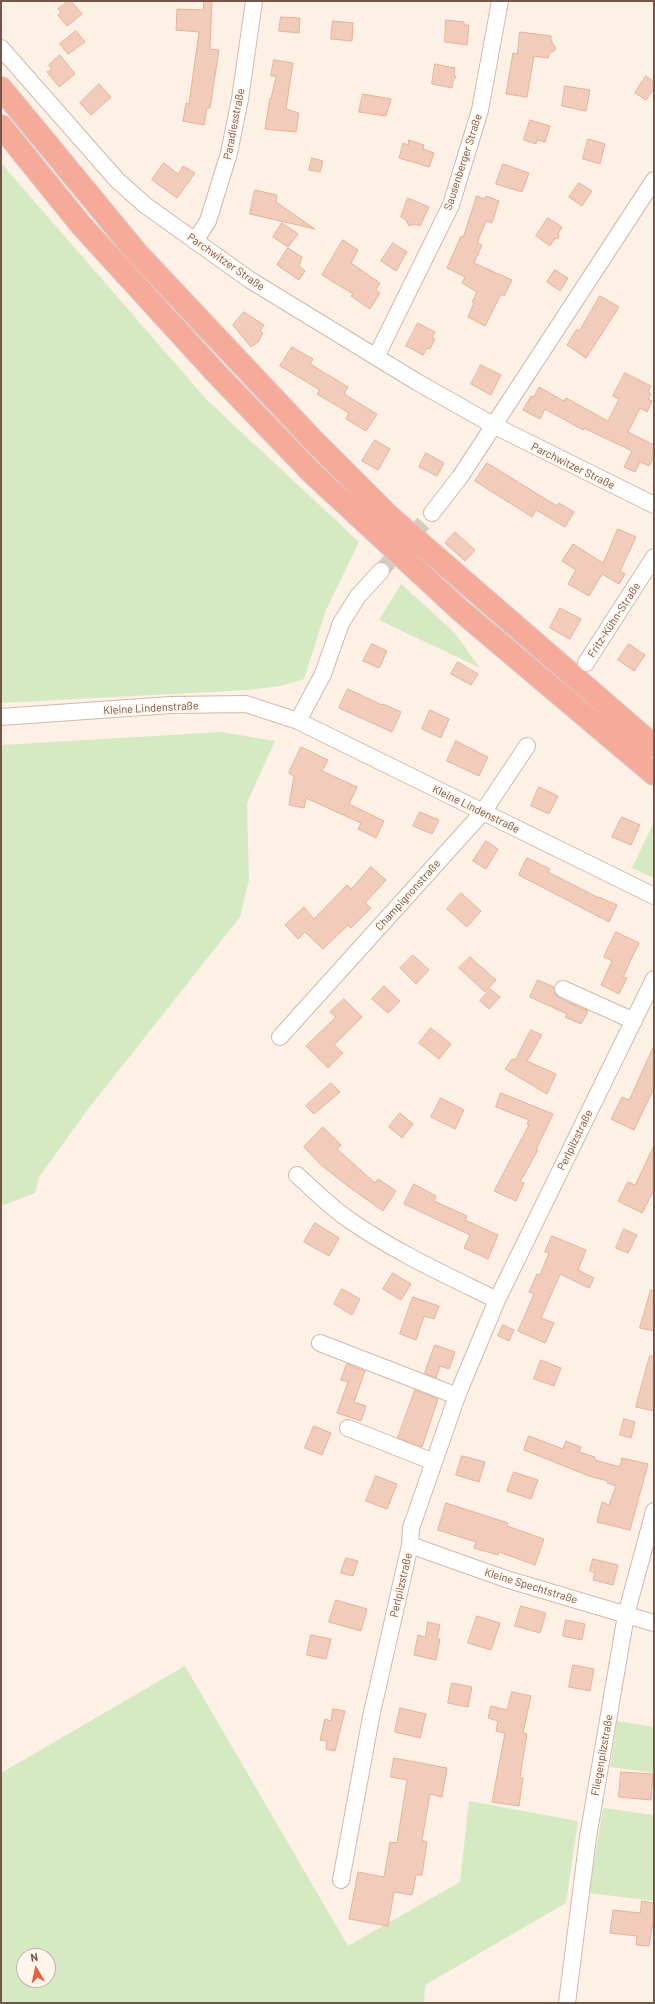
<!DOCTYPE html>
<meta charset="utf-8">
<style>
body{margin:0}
#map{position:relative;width:655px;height:2004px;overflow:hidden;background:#fcf1e4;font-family:Barlow,sans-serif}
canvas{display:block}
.frame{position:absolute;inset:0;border:2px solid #745549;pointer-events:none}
.north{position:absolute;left:16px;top:1948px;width:40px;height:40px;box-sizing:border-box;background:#fff5ea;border:1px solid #c7b5aa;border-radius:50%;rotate:351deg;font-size:11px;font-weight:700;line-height:16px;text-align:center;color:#745549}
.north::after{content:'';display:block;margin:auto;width:14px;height:18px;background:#e65f48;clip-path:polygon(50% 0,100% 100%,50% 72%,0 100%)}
</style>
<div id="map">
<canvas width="655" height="2004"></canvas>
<div class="frame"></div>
<div class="north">N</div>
</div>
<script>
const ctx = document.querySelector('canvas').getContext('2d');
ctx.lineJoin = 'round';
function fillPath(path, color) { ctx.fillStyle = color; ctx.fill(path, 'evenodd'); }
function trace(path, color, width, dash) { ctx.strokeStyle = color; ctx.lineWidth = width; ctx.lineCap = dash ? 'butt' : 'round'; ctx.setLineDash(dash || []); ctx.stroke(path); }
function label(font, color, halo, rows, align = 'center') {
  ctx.font = font + ' Barlow,sans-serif'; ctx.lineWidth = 3.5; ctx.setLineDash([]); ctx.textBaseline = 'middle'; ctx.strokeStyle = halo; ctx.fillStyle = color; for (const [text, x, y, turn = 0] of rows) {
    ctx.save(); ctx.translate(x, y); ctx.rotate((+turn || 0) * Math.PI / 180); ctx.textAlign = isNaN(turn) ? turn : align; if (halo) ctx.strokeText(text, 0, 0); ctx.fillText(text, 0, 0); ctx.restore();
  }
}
fillPath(new Path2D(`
 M 1,163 L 207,400 L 359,542 L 326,610 L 304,679 L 280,686 L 248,690 L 1,703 Z
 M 401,584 L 454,632 L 480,668 L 379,620 Z
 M 221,732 L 275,741 L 247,803 L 249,880 L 240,917 L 88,1109 L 39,1177 L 35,1193 L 1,1206 L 1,745 Z
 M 654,822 L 654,878 L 632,868 Z
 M 185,1666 L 348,1946 L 460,1882 L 469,1801 L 578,1821 L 566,1903 L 425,1985 L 424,2003 L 1,2003 L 1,1773 ZM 24,1956 L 48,1956 L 48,1980 L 24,1980 Z
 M 617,1721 L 654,1727 L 654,1773 L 610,1767 Z
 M 603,1808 L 654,1815 L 654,1901 L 589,1893 Z`), '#d5eac2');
const building = new Path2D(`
 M 68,1 L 71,1 L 82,14 L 67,26 L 58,15 L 61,12 L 58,9 Z
 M 204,1 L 212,1 L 210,49 L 219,50 L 210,108 L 207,108 L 204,125 L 183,121 L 186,103 L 189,104 L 199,32 L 176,30 L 177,9 L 203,10 Z
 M 281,17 L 300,18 L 299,33 L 279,31 Z
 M 446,20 L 464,22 L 464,25 L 469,25 L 467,45 L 445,42 Z
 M 333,21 L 353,23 L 352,41 L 331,39 Z
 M 76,31 L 85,42 L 68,54 L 60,44 Z
 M 520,32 L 551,36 L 551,40 L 556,49 L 549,54 L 548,58 L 534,56 L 527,97 L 506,94 L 513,53 L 517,54 Z
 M 60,55 L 75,74 L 59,87 L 47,72 L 52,69 L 49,65 Z
 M 274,60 L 293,63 L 286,109 L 299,113 L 296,132 L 265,129 L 270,98 L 271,99 L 276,76 L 271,76 Z
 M 435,64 L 455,68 L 454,74 L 456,77 L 453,81 L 452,88 L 432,84 Z
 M 646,76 L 654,82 L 654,88 L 646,100 L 635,93 Z
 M 99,84 L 111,97 L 91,115 L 80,103 Z
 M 565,86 L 590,90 L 586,111 L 562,106 Z
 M 363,94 L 391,99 L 386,116 L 359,112 Z
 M 530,120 L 550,126 L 545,142 L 537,140 L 536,144 L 524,140 Z
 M 588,139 L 605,144 L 600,164 L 583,159 Z
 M 409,140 L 424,145 L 423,149 L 434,153 L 429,167 L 399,158 L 403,143 L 408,145 Z
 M 312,158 L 323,161 L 320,172 L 309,170 Z
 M 164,163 L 178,174 L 183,166 L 195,173 L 177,198 L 152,180 Z
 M 503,164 L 529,173 L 522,192 L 496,184 Z
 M 579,183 L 592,191 L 582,206 L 569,197 Z
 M 255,190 L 277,195 L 276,202 L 315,229 L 250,214 Z
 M 477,196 L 485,199 L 486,196 L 499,201 L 492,223 L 486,221 L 477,243 L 482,245 L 474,263 L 512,280 L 504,296 L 501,294 L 485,326 L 468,317 L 474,303 L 472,302 L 477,292 L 462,283 L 465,277 L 447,268 L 461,236 L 463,237 Z
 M 408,198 L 429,207 L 420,226 L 415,224 L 409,226 L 406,220 L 401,217 Z
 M 548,218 L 562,227 L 558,234 L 559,238 L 554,239 L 550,246 L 536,236 Z
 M 282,223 L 298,234 L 288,247 L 273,237 Z
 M 343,240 L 358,250 L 351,263 L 380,283 L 376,290 L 380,293 L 370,309 L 351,296 L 353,294 L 322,275 Z
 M 393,243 L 407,252 L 396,271 L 381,261 Z
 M 288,248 L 302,257 L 299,266 L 305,271 L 299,280 L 277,265 Z
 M 555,270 L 568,278 L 560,291 L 547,282 Z
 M 600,296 L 619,307 L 586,358 L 567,345 L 577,329 L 579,331 Z
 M 244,312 L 264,325 L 260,331 L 263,333 L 258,342 L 251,347 L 233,325 Z
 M 418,323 L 435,332 L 432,337 L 435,339 L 430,349 L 427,348 L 423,355 L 406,346 Z
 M 292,347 L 313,359 L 310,364 L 348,387 L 344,394 L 377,414 L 366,431 L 346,419 L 349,413 L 317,394 L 320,390 L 280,366 Z
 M 481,365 L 501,375 L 491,395 L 471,384 Z
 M 625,373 L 651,386 L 648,392 L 651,394 L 648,399 L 652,401 L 647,412 L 640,408 L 628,432 L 654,445 L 654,456 L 649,466 L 640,462 L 635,472 L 624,467 L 632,451 L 584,428 L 583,430 L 545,409 L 540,419 L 523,410 L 531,396 L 534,397 L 539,387 L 564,401 L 566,398 L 608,421 L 619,399 L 613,396 Z
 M 375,440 L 390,449 L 378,470 L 362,461 Z
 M 426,453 L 444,463 L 437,476 L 419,467 Z
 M 487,463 L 557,506 L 559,503 L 574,512 L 565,527 L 536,510 L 532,517 L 475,481 Z
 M 618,529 L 636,537 L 620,571 L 625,574 L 619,584 L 602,574 L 589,596 L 568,584 L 576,570 L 562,561 L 573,544 L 603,563 Z
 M 455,532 L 475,550 L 465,561 L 445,543 Z
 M 560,608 L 581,619 L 570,639 L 550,628 Z
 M 372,644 L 387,651 L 379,668 L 363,661 Z
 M 629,644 L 645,655 L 634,671 L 618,660 Z
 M 458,662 L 478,674 L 471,685 L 451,674 Z
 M 348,689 L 382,705 L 383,704 L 401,712 L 392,732 L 339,708 Z
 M 430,710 L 449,719 L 441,738 L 422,729 Z
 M 456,741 L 488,757 L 479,776 L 447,761 Z
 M 301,747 L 328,760 L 322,771 L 357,787 L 349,804 L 384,821 L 376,838 L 358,829 L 361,823 L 306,798 L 304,808 L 289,805 L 294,776 L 289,773 Z
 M 539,787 L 558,796 L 549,814 L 531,806 Z
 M 420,812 L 439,820 L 432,834 L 413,826 Z
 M 622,817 L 640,825 L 631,845 L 612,837 Z
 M 486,841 L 498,849 L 486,869 L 473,861 Z
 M 527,858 L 550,869 L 548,872 L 599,898 L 599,897 L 617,905 L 609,922 L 519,875 Z
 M 371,867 L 386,880 L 365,903 L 371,908 L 351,928 L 348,925 L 323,949 L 305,932 L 298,939 L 285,925 L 304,907 L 314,919 L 347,885 L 351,889 Z
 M 461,893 L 481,911 L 467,927 L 447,909 Z
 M 616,932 L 639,943 L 623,977 L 627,978 L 619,994 L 601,985 L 612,961 L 604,957 Z
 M 413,955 L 429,970 L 416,984 L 400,968 Z
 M 470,957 L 496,980 L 485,992 L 459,968 Z
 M 538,980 L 554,987 L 555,994 L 559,998 L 588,1011 L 581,1024 L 565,1017 L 567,1014 L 530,997 Z
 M 384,986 L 400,1001 L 388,1013 L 372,999 Z
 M 490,989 L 500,997 L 489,1009 L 480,1001 Z
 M 344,999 L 362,1017 L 334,1045 L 343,1053 L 328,1068 L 306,1046 L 336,1017 L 330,1012 Z
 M 431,1028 L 451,1044 L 439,1059 L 419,1043 Z
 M 531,1030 L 542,1035 L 527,1061 L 556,1074 L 547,1094 L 505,1069 L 512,1059 L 515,1060 Z
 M 654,1046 L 654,1088 L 634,1130 L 611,1119 L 622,1097 L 629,1100 Z
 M 331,1083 L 340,1092 L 314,1114 L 306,1106 Z
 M 501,1093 L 553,1114 L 536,1150 L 538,1150 L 520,1182 L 524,1183 L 516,1201 L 494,1191 L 529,1125 L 527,1124 L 529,1120 L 496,1107 Z
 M 441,1098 L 464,1110 L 455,1129 L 431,1117 Z
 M 400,1113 L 413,1124 L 402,1138 L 389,1127 Z
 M 323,1127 L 341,1145 L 337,1149 L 375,1183 L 378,1179 L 396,1191 L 383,1211 L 349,1187 L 321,1165 L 304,1147 Z
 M 654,1146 L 654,1190 L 642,1213 L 618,1201 L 628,1182 L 635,1185 Z
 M 414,1184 L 436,1196 L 434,1201 L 467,1216 L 465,1220 L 498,1235 L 488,1259 L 464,1248 L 470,1235 L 404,1204 Z
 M 315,1223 L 339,1238 L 329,1256 L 304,1242 Z
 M 624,1229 L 637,1235 L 628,1253 L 616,1248 Z
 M 552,1236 L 586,1250 L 578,1270 L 594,1278 L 589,1288 L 560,1274 L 541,1318 L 554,1323 L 545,1343 L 518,1331 L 534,1294 L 529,1292 L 537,1274 L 540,1275 L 549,1253 L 545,1252 Z
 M 393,1273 L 411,1284 L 401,1300 L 383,1289 Z
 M 342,1289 L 360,1299 L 352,1315 L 334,1304 Z
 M 651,1290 L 654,1291 L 654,1331 L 640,1328 Z
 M 413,1297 L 439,1306 L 434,1319 L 424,1316 L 416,1340 L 400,1334 Z
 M 503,1325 L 514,1330 L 509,1341 L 498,1336 Z
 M 435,1345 L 455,1352 L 449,1369 L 440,1366 L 436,1378 L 425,1373 Z
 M 650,1356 L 654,1356 L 654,1411 L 636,1407 Z
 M 541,1360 L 561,1368 L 554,1386 L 534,1379 Z
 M 347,1364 L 365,1371 L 354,1402 L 366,1406 L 361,1421 L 337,1413 L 348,1382 L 341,1380 Z
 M 415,1390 L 438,1399 L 422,1447 L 398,1438 Z
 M 624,1419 L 635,1422 L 631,1438 L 620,1435 Z
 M 314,1426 L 331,1433 L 322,1455 L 305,1448 Z
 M 529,1436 L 563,1449 L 566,1441 L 581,1447 L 579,1452 L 595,1457 L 595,1460 L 620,1467 L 622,1458 L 648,1464 L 630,1530 L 597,1522 L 602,1502 L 609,1505 L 616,1486 L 607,1483 L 608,1481 L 589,1476 L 524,1450 Z
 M 462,1456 L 485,1462 L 479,1482 L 456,1475 Z
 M 514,1472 L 538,1480 L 531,1499 L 507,1491 Z
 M 376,1476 L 397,1484 L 387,1509 L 366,1501 Z
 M 446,1503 L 508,1523 L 507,1526 L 544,1539 L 535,1565 L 499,1552 L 498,1555 L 474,1548 L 476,1542 L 438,1530 Z
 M 346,1558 L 358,1561 L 353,1576 L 341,1573 Z
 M 593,1559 L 618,1565 L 613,1585 L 593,1580 L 595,1573 L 590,1571 Z
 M 336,1600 L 367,1609 L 361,1631 L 329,1622 Z
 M 521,1606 L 546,1613 L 540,1633 L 515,1626 Z
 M 477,1616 L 500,1623 L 491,1650 L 468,1643 Z
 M 566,1620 L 585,1624 L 582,1640 L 563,1636 Z
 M 428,1622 L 440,1625 L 437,1639 L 440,1639 L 436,1660 L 414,1655 L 418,1635 L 425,1637 Z
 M 311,1635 L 331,1639 L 326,1659 L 307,1655 Z
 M 573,1665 L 594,1669 L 590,1691 L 569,1687 Z
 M 452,1683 L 472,1687 L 468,1707 L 448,1703 Z
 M 512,1692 L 531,1696 L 523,1733 L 527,1734 L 520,1777 L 523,1778 L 519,1806 L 492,1802 L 505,1733 L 496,1731 L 498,1721 L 488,1718 L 491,1706 L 507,1710 Z
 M 400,1708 L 426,1714 L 420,1738 L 395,1732 Z
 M 333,1709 L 345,1711 L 335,1751 L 326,1749 L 327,1741 L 320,1740 L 325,1719 L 331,1721 Z
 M 394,1758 L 447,1768 L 442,1797 L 430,1794 L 422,1840 L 427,1842 L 422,1875 L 416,1875 L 412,1895 L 394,1892 L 388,1926 L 349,1919 L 358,1872 L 384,1877 L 390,1842 L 397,1843 L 407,1780 L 391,1777 Z
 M 621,1772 L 653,1774 L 651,1800 L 619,1797 Z
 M 642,1901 L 654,1903 L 654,1917 L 649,1946 L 636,1945 L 637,1936 L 610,1933 L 613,1910 L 640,1913 Z`);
fillPath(building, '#f2ccbb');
trace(building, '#e4b19c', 1);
trace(new Path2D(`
 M 381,571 L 432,513`), '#dacabd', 16, [16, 8]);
const minor = new Path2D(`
 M 1,48 L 117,180 L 145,205 L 250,280 L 417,382 L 493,425 L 654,505
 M 195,241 L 208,221 L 229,153 L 240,99 L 254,1
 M 376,357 L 451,205 L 480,110 L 500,1
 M 432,513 L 460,477 L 654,180
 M 586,663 L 654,557
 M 1,717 L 171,705 L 246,704 L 298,721 L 654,896
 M 298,721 L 323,674 L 341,623 L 358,596 L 381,571
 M 563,989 L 634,1021
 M 280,1037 L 483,812 L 527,746
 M 297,1175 C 314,1190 329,1206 348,1219 C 395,1252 446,1275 497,1300
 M 320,1343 L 457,1396
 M 348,1428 L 434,1462
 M 410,1545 L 506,1579 L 654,1623
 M 341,1880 L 371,1717 L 410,1545 L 411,1528 L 457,1396 L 497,1300 L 654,979
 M 567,2003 L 588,1837 L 626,1615 L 654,1511`);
const highway = new Path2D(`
 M 1,88 L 137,253 L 313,440 L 389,516 L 654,746
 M 1,126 L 81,225 L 216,373 L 311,472 L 461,611 L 654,774`);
trace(minor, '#d0b9ad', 18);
trace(highway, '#d8cfcc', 24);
trace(minor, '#fff', 16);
trace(highway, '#f6ab9a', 22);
label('11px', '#745549', '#fff5ea', [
 ["Paradiesstraße",234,124,-79],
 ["Sausenberger Straße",463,162,-72],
 ["Parchwitzer Straße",226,262,35],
 ["Parchwitzer Straße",573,466,26],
 ["Fritz-Kühn-Straße",614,620,-57],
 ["Kleine Lindenstraße",151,708,-3],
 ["Kleine Lindenstraße",476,809,26],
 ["Champignonstraße",408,895,-48],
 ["Perlpilzstraße",575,1140,-64],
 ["Perlpilzstraße",401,1585,-77],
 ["Kleine Spechtstraße",531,1586,17],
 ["Fliegenpilzstraße",602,1755,-80]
]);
</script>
